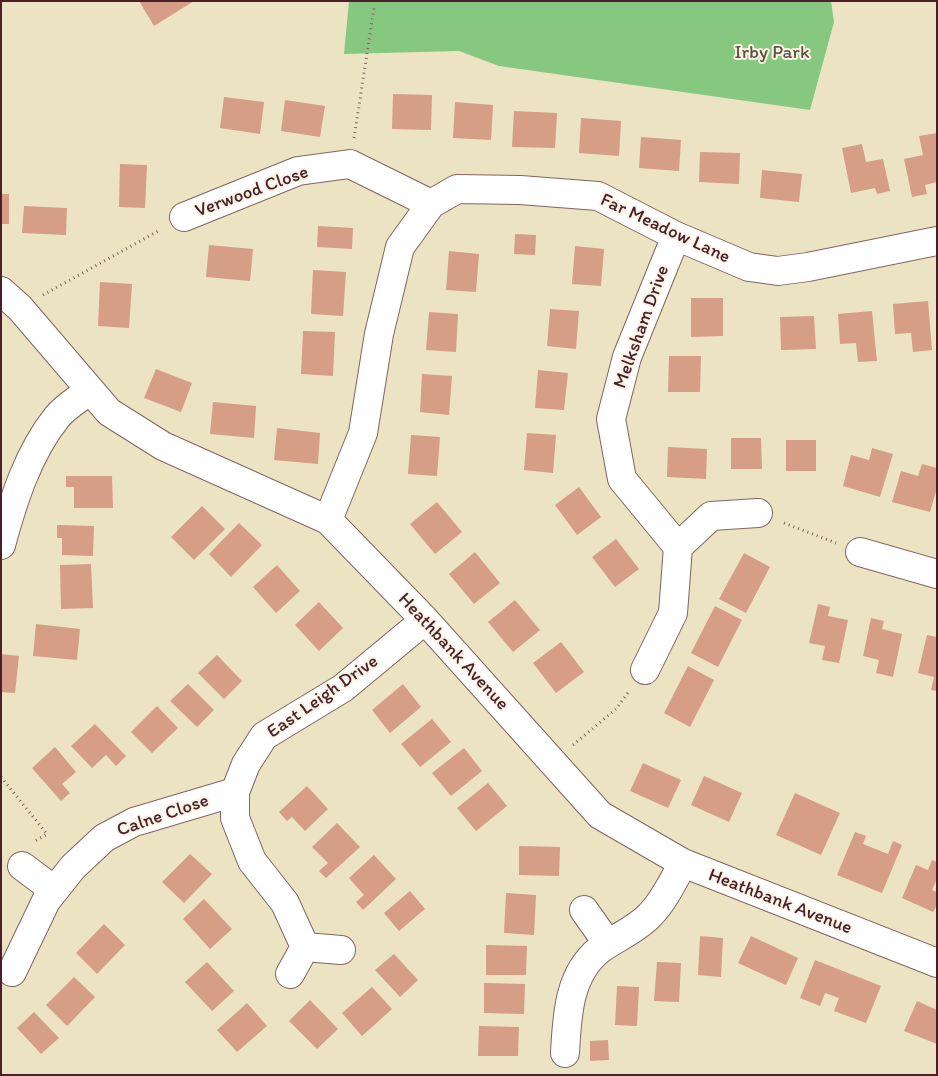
<!DOCTYPE html>
<style>
body{margin:0}
#map{position:relative;width:938px;height:1076px;overflow:hidden;background:#ece3c3;font-family:Itim,sans-serif}
canvas{display:block}
.frame{position:absolute;inset:0;border:2px solid #4a1f2b;pointer-events:none}
</style>
<div id="map">
<canvas width="938" height="1076"></canvas>
<div class="frame"></div>
</div>
<script>
const ctx = document.querySelector('canvas').getContext('2d');
ctx.lineJoin = 'round';
function fillPath(path, color) { ctx.fillStyle = color; ctx.fill(path, 'evenodd'); }
function trace(path, color, width, dash) { ctx.strokeStyle = color; ctx.lineWidth = width; ctx.lineCap = dash ? 'butt' : 'round'; ctx.setLineDash(dash || []); ctx.stroke(path); }
function label(font, color, halo, rows, align = 'center') {
  ctx.font = font + ' Itim,sans-serif'; ctx.lineWidth = 4; ctx.setLineDash([]); ctx.textBaseline = 'middle'; ctx.strokeStyle = halo; ctx.fillStyle = color; for (const [text, x, y, turn = 0] of rows) {
    ctx.save(); ctx.translate(x, y); ctx.rotate((+turn || 0) * Math.PI / 180); ctx.textAlign = isNaN(turn) ? turn : align; if (halo) ctx.strokeText(text, 0, 0); ctx.fillText(text, 0, 0); ctx.restore();
  }
}
fillPath(new Path2D(`
 M 349,1 L 831,1 L 834,22 L 810,110 L 499,66 L 459,51 L 344,54 Z`), '#87c880');
fillPath(new Path2D(`
 M 139,1 L 194,1 L 154,26 Z
 M 393,94 L 432,95 L 431,130 L 392,129 Z
 M 224,97 L 264,102 L 260,134 L 220,128 Z
 M 285,100 L 325,106 L 320,137 L 281,131 Z
 M 455,102 L 493,105 L 491,140 L 453,138 Z
 M 514,111 L 557,113 L 555,148 L 512,147 Z
 M 581,118 L 621,121 L 619,156 L 579,153 Z
 M 937,133 L 937,182 L 925,185 L 927,194 L 912,197 L 904,159 L 923,155 L 919,136 Z
 M 641,137 L 681,140 L 679,171 L 639,168 Z
 M 862,144 L 866,162 L 883,159 L 890,191 L 877,194 L 875,188 L 851,193 L 842,148 Z
 M 700,152 L 740,153 L 739,184 L 699,182 Z
 M 120,164 L 147,165 L 145,208 L 119,207 Z
 M 762,170 L 802,174 L 799,202 L 760,198 Z
 M 1,194 L 9,194 L 9,224 L 1,224 Z
 M 24,206 L 67,208 L 66,235 L 22,233 Z
 M 318,226 L 353,228 L 352,249 L 317,247 Z
 M 515,234 L 536,235 L 535,255 L 514,254 Z
 M 209,245 L 253,249 L 250,281 L 206,277 Z
 M 575,246 L 604,249 L 601,286 L 572,284 Z
 M 449,251 L 479,254 L 476,292 L 446,290 Z
 M 313,270 L 346,272 L 343,316 L 311,314 Z
 M 100,282 L 132,284 L 129,328 L 98,326 Z
 M 691,298 L 723,298 L 723,336 L 691,337 Z
 M 928,301 L 932,350 L 913,352 L 911,333 L 895,334 L 893,304 Z
 M 550,309 L 579,311 L 576,349 L 547,346 Z
 M 872,311 L 877,361 L 858,362 L 856,343 L 840,344 L 838,314 Z
 M 429,312 L 458,314 L 456,352 L 426,350 Z
 M 814,316 L 816,349 L 781,350 L 780,317 Z
 M 303,331 L 335,332 L 333,376 L 301,374 Z
 M 669,356 L 701,356 L 700,392 L 668,392 Z
 M 156,369 L 192,383 L 181,412 L 144,398 Z
 M 538,370 L 568,373 L 564,410 L 535,408 Z
 M 422,374 L 452,376 L 449,415 L 420,412 Z
 M 213,402 L 256,406 L 254,438 L 210,434 Z
 M 277,428 L 320,433 L 318,464 L 274,460 Z
 M 527,433 L 556,435 L 553,473 L 524,470 Z
 M 411,435 L 440,437 L 437,476 L 408,474 Z
 M 731,438 L 761,438 L 762,469 L 731,469 Z
 M 786,440 L 816,440 L 816,471 L 786,471 Z
 M 668,447 L 707,449 L 706,479 L 667,477 Z
 M 872,448 L 893,454 L 880,497 L 843,486 L 851,455 L 869,460 Z
 M 922,464 L 937,468 L 937,488 L 930,512 L 892,502 L 901,471 L 918,476 Z
 M 66,476 L 112,476 L 113,508 L 74,508 L 74,487 L 66,487 Z
 M 579,487 L 601,517 L 577,535 L 555,505 Z
 M 437,502 L 462,532 L 435,554 L 410,524 Z
 M 202,506 L 225,529 L 194,560 L 171,537 Z
 M 239,523 L 262,545 L 231,577 L 209,554 Z
 M 57,525 L 94,526 L 93,556 L 62,555 L 62,538 L 57,538 Z
 M 616,539 L 639,569 L 615,587 L 592,557 Z
 M 475,552 L 500,583 L 474,604 L 449,574 Z
 M 744,553 L 770,567 L 746,613 L 719,599 Z
 M 91,564 L 93,608 L 61,609 L 60,565 Z
 M 277,565 L 300,591 L 276,613 L 253,587 Z
 M 515,600 L 540,630 L 513,652 L 488,622 Z
 M 319,602 L 343,628 L 319,651 L 295,625 Z
 M 818,604 L 830,607 L 828,616 L 848,620 L 839,663 L 822,660 L 825,646 L 809,643 Z
 M 715,606 L 742,620 L 718,667 L 691,653 Z
 M 871,618 L 884,621 L 882,629 L 902,634 L 893,677 L 876,673 L 879,660 L 863,656 Z
 M 36,624 L 80,629 L 77,660 L 33,656 Z
 M 927,635 L 937,637 L 937,691 L 931,690 L 934,677 L 918,673 Z
 M 561,642 L 584,672 L 556,693 L 533,663 Z
 M 1,654 L 19,656 L 15,693 L 1,692 Z
 M 217,655 L 242,681 L 224,699 L 198,673 Z
 M 688,666 L 714,680 L 690,727 L 664,713 Z
 M 188,684 L 214,710 L 197,727 L 170,701 Z
 M 403,684 L 421,707 L 390,733 L 372,710 Z
 M 157,706 L 178,728 L 152,753 L 131,732 Z
 M 432,719 L 451,742 L 420,767 L 401,744 Z
 M 95,724 L 126,756 L 116,766 L 106,755 L 92,768 L 71,746 Z
 M 55,747 L 76,772 L 62,784 L 70,793 L 61,801 L 32,768 Z
 M 464,748 L 482,771 L 451,796 L 432,773 Z
 M 643,763 L 681,780 L 668,808 L 630,791 Z
 M 704,776 L 742,793 L 729,822 L 691,805 Z
 M 488,783 L 507,806 L 476,831 L 457,808 Z
 M 307,786 L 328,809 L 305,831 L 292,817 L 287,821 L 279,812 Z
 M 795,793 L 840,813 L 821,855 L 776,835 Z
 M 337,823 L 360,847 L 326,878 L 319,871 L 328,863 L 312,847 Z
 M 855,832 L 866,836 L 863,844 L 888,854 L 893,841 L 902,845 L 882,893 L 837,875 Z
 M 519,846 L 560,847 L 559,876 L 519,875 Z
 M 190,854 L 212,874 L 184,903 L 162,882 Z
 M 374,855 L 396,879 L 363,910 L 356,902 L 364,895 L 349,878 Z
 M 932,860 L 937,862 L 937,879 L 932,890 L 937,892 L 937,905 L 933,912 L 902,898 L 916,865 L 928,870 Z
 M 410,891 L 425,909 L 399,931 L 384,913 Z
 M 506,893 L 536,895 L 534,935 L 504,933 Z
 M 204,899 L 232,929 L 210,949 L 183,919 Z
 M 104,924 L 125,945 L 97,974 L 76,953 Z
 M 700,936 L 723,938 L 721,977 L 698,975 Z
 M 751,936 L 798,958 L 786,985 L 738,963 Z
 M 486,945 L 527,946 L 526,975 L 486,975 Z
 M 394,954 L 418,980 L 400,997 L 375,970 Z
 M 815,960 L 881,986 L 866,1023 L 834,1011 L 839,998 L 825,993 L 820,1006 L 800,998 Z
 M 207,962 L 234,991 L 212,1011 L 185,982 Z
 M 657,962 L 681,963 L 679,1002 L 654,1001 Z
 M 74,977 L 95,997 L 67,1026 L 46,1005 Z
 M 484,983 L 525,984 L 524,1014 L 484,1013 Z
 M 617,986 L 639,987 L 637,1026 L 615,1025 Z
 M 372,987 L 392,1009 L 362,1036 L 342,1013 Z
 M 310,1000 L 338,1029 L 317,1049 L 289,1021 Z
 M 917,1001 L 937,1010 L 937,1044 L 904,1031 Z
 M 247,1003 L 267,1026 L 237,1052 L 217,1030 Z
 M 34,1012 L 59,1038 L 41,1054 L 17,1028 Z
 M 479,1026 L 519,1027 L 518,1056 L 478,1056 Z
 M 608,1040 L 609,1060 L 590,1061 L 590,1041 Z`), '#d69d87');
const minor = new Path2D(`
 M 184,217 L 298,171 L 350,164 L 431,204
 M 1,291 L 20,308 L 109,412 L 163,446 L 328,520 L 425,620 L 600,815 L 683,863 L 937,963
 M 328,520 L 363,433 L 379,334 L 400,247 L 431,204 L 457,189 L 520,190 L 598,196 L 676,236 L 749,267 L 778,271 L 808,267 L 937,241
 M 1,545 C 13,501 28,453 57,417 C 65,407 80,398 90,390
 M 678,547 L 711,516 L 758,513
 M 860,552 L 937,574
 M 645,670 L 673,613 L 678,547 L 622,479 L 611,419 L 627,357 L 676,236
 M 22,866 L 54,890
 M 584,910 L 608,944
 M 305,947 L 341,950
 M 12,972 L 46,901 L 73,867 L 104,838 L 134,822 L 235,792
 M 290,974 L 305,947 L 285,903 L 252,861 L 235,818 L 235,792 L 246,764 L 264,736 L 343,688 L 425,620
 M 565,1053 C 567,1018 568,975 599,950 C 615,938 636,930 650,915 C 664,901 673,881 683,863`);
trace(minor, '#836460', 30);
trace(new Path2D(`
 M 354,138 L 374,8
 M 43,295 L 160,230
 M 784,523 L 836,543
 M 573,745 L 616,709 L 630,690
 M 1,777 L 47,834 L 35,841`), '#836460', 3, [1, 4]);
trace(minor, '#fff', 28);
label('19px', '#5c5244', '#fcf5e5', [
 ["Irby Park",772,53]
]);
label('19px', '#4a1f2b', '#fcf5e5', [
 ["Verwood Close",252,192,-20],
 ["Far Meadow Lane",665,229,25],
 ["Melksham Drive",642,327,-70],
 ["Heathbank Avenue",453,652,47],
 ["East Leigh Drive",323,697,-35],
 ["Calne Close",163,816,-19],
 ["Heathbank Avenue",780,902,21]
]);
</script>
